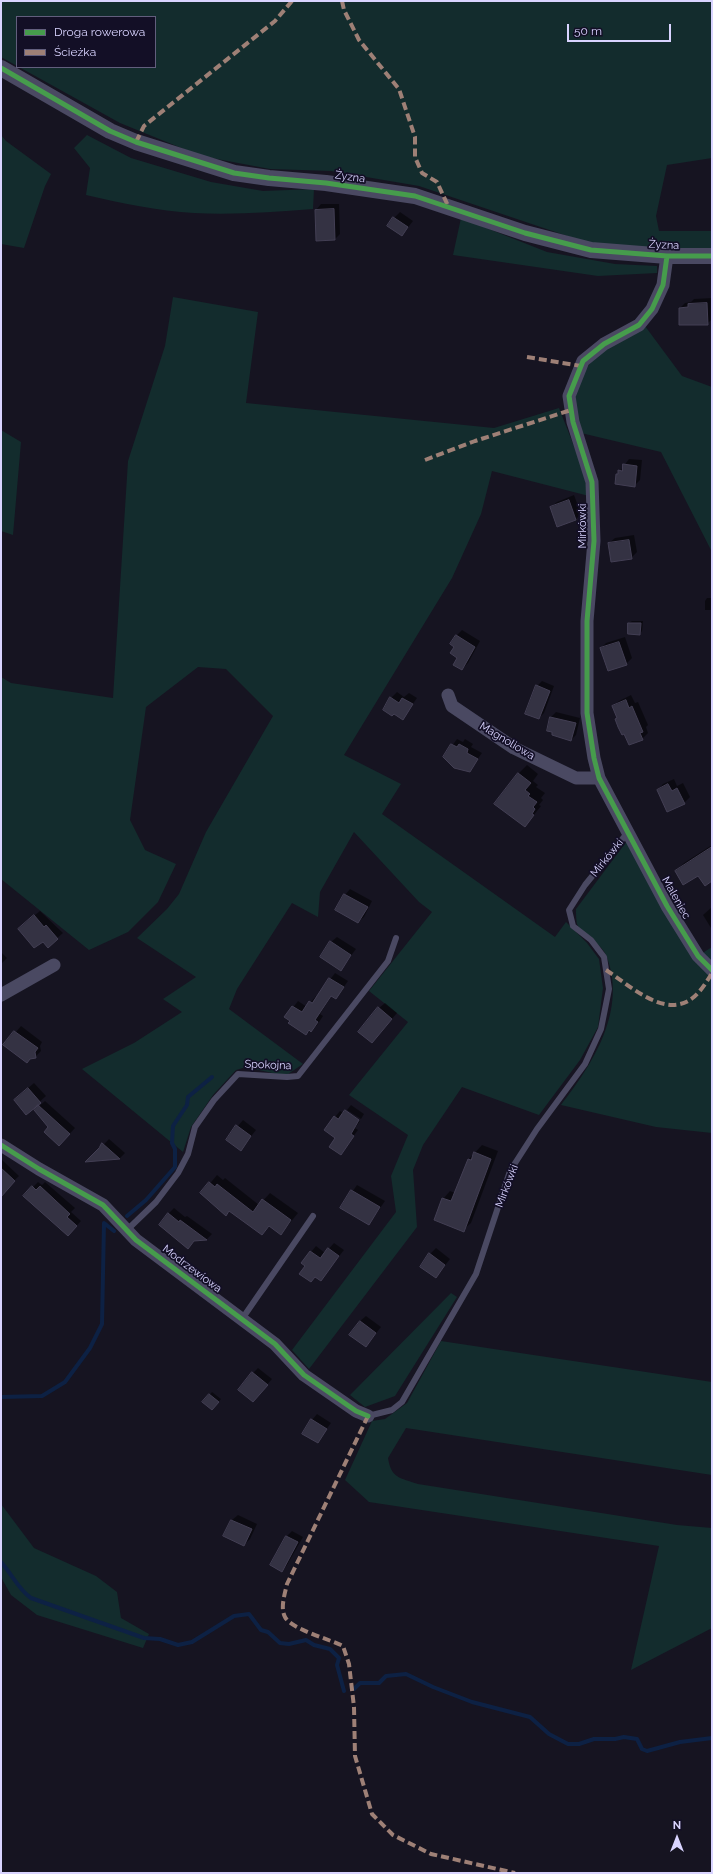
<!DOCTYPE html>
<meta charset="utf-8">
<style>
body{margin:0}
#map{position:relative;width:713px;height:1874px;overflow:hidden;background:#161421;font-family:Raleway,sans-serif}
canvas{display:block}
.frame{position:absolute;inset:0;border:2px solid #d9d4ff;pointer-events:none}
.legend{position:absolute;left:16px;top:16px;width:140px;height:52px;box-sizing:border-box;background:#130f26;border:1px solid #625e7d;margin:0;padding:5px 7px;list-style:none;font-size:12px;color:#d9d4ff}
.legend li{display:flex;align-items:center;gap:8px;height:20px}
.legend b{width:20px;border:1px solid #625e7d}
.north{position:absolute;left:657px;top:1818px;width:40px;height:40px;-webkit-text-stroke:3px #130f26;paint-order:stroke;rotate:0deg;font-size:11px;font-weight:700;line-height:16px;text-align:center;color:#d9d4ff}
.north::after{content:'';display:block;margin:auto;width:14px;height:18px;background:#d9d4ff;clip-path:polygon(50% 0,100% 100%,50% 72%,0 100%)}
.scale{position:absolute;left:567px;top:24px;width:104px;height:18px;box-sizing:border-box;border:2px solid #d9d4ff;border-top:0;padding-left:5px;font-size:12px;line-height:14px;white-space:nowrap;color:#d9d4ff;-webkit-text-stroke:3px #130f26;paint-order:stroke}
</style>
<div id="map">
<canvas width="713" height="1874"></canvas>
<div class="frame"></div>
<ul class="legend">
<li><b style="height:5px;background:#469c4c"></b>Droga rowerowa</li>
<li><b style="height:5px;background:#9e8076"></b>Ścieżka</li>
</ul>
<div class="north">N</div>
<div class="scale">50 m</div>
</div>
<script>
const ctx = document.querySelector('canvas').getContext('2d');
ctx.lineJoin = 'round';
function fillPath(path, color) { ctx.fillStyle = color; ctx.fill(path, 'evenodd'); }
function trace(path, color, width, dash) { ctx.strokeStyle = color; ctx.lineWidth = width; ctx.lineCap = dash ? 'butt' : 'round'; ctx.setLineDash(dash || []); ctx.stroke(path); }
function label(font, color, halo, rows, align = 'center') {
  ctx.font = font + ' Raleway,sans-serif'; ctx.lineWidth = 3.5; ctx.setLineDash([]); ctx.textBaseline = 'middle'; ctx.strokeStyle = halo; ctx.fillStyle = color; for (const [text, x, y, turn = 0] of rows) {
    ctx.save(); ctx.translate(x, y); ctx.rotate((+turn || 0) * Math.PI / 180); ctx.textAlign = isNaN(turn) ? turn : align; if (halo) ctx.strokeText(text, 0, 0); ctx.fillText(text, 0, 0); ctx.restore();
  }
}
fillPath(new Path2D(`
 M 1,1 L 712,1 L 712,158 L 667,165 L 656,216 L 659,231 L 712,231 L 712,248 L 656,250 L 594,245 L 419,186 L 331,171 L 270,169 L 201,156 L 120,123 L 19,67 L 155,67 L 155,17 L 17,17 L 17,66 L 1,57 Z
 M 1,135 L 6,141 L 51,174 L 45,186 L 24,248 L 1,244 Z
 M 87,135 L 131,158 L 211,182 L 263,191 L 314,189 L 313,209 C 273,212 234,215 194,213 C 158,211 121,203 86,195 L 90,168 L 74,148 Z
 M 461,218 L 547,252 L 615,264 L 657,266 L 657,273 L 598,276 L 453,255 Z
 M 173,297 L 258,312 L 246,403 L 494,428 L 559,408 L 581,464 L 589,496 L 492,471 L 481,514 L 452,578 L 344,755 L 401,784 L 382,814 L 555,937 L 566,922 L 587,943 L 599,959 L 603,988 L 598,1027 L 580,1060 L 539,1115 L 462,1087 L 423,1145 L 413,1170 L 417,1227 L 309,1369 L 292,1350 L 396,1212 L 391,1176 L 408,1135 L 349,1095 L 408,1022 L 369,991 L 432,912 L 419,902 L 354,832 L 320,892 L 318,917 L 292,903 L 237,989 L 229,1009 L 303,1064 L 285,1076 L 246,1067 L 236,1070 L 213,1095 L 191,1127 L 183,1152 L 82,1069 L 134,1043 L 182,1012 L 163,999 L 196,977 L 137,938 L 167,909 L 179,894 L 206,832 L 273,716 L 226,669 L 198,667 L 146,707 L 130,820 L 145,850 L 176,864 L 158,902 L 128,932 L 89,950 L 1,879 L 1,677 L 11,683 L 113,698 L 128,461 L 165,346 Z
 M 645,326 L 682,376 L 712,387 L 712,552 L 661,452 L 581,433 C 579,422 574,408 575,397 C 581,357 614,344 645,326 Z
 M 1,430 L 21,442 L 13,535 L 1,531 Z
 M 627,841 L 691,952 L 712,977 L 712,1133 L 656,1127 L 561,1105 C 593,1064 628,1009 606,955 C 601,943 583,936 577,924 C 576,920 576,913 576,909 Z
 M 712,947 L 712,964 L 701,954 Z
 M 451,1293 L 457,1297 L 395,1396 L 365,1407 L 350,1395 Z
 M 441,1341 L 712,1382 L 712,1475 L 406,1428 L 388,1458 C 391,1478 400,1478 418,1484 L 677,1525 L 712,1528 L 712,1628 L 631,1670 L 659,1546 L 369,1502 L 345,1480 L 372,1421 L 385,1419 L 407,1403 Z
 M 1,1504 L 34,1548 L 96,1576 L 117,1592 L 121,1618 L 149,1634 L 143,1648 L 37,1615 L 11,1595 L 1,1577 Z`), '#132c2d');
fillPath(new Path2D(`
 M 321,204 L 339,204 L 340,234 L 335,239 L 317,240 L 316,210 Z
 M 400,212 L 413,221 L 402,235 L 394,218 Z
 M 712,298 L 712,319 L 707,324 L 680,308 L 685,303 L 691,302 L 694,299 Z
 M 629,459 L 642,460 L 640,480 L 634,486 L 617,475 Z
 M 574,495 L 581,514 L 576,519 L 551,507 L 557,502 Z
 M 634,535 L 637,552 L 631,558 L 609,543 L 615,538 Z
 M 707,598 L 712,598 L 712,610 L 705,610 L 705,601 Z
 M 632,621 L 643,621 L 642,631 L 640,634 L 629,623 Z
 M 462,630 L 480,641 L 468,663 L 462,669 L 455,646 L 456,636 Z
 M 625,637 L 632,658 L 626,664 L 601,648 L 606,643 Z
 M 542,681 L 554,686 L 544,713 L 539,718 L 537,686 Z
 M 397,692 L 404,697 L 409,693 L 417,698 L 403,718 L 391,698 Z
 M 631,695 L 635,703 L 638,702 L 648,725 L 646,727 L 648,733 L 642,739 L 613,706 L 619,701 Z
 M 556,712 L 580,718 L 576,735 L 571,740 L 548,730 L 551,717 Z
 M 457,739 L 463,742 L 465,739 L 473,744 L 471,747 L 482,753 L 469,771 L 444,757 Z
 M 527,765 L 538,774 L 533,781 L 538,785 L 536,787 L 545,793 L 541,798 L 543,800 L 539,805 L 541,806 L 525,826 L 518,774 Z
 M 674,779 L 677,786 L 683,783 L 690,797 L 684,803 L 658,790 L 663,784 Z
 M 712,845 L 712,880 L 698,874 L 676,871 L 684,863 Z
 M 350,889 L 372,901 L 364,917 L 358,922 L 345,895 Z
 M 712,907 L 712,927 L 711,928 L 703,915 Z
 M 40,911 L 63,933 L 48,946 L 25,923 Z
 M 337,937 L 356,949 L 341,969 L 331,942 Z
 M 1,952 L 7,958 L 1,964 Z
 M 335,973 L 348,981 L 336,998 L 332,995 L 320,1014 L 323,1016 L 317,1025 L 306,1034 L 286,1017 L 298,1001 L 307,1007 L 316,996 L 317,997 Z
 M 385,1003 L 397,1013 L 377,1036 L 379,1008 Z
 M 21,1026 L 42,1042 L 40,1046 L 41,1051 L 35,1057 L 5,1045 Z
 M 34,1083 L 46,1096 L 26,1114 L 20,1095 Z
 M 45,1101 L 75,1128 L 65,1139 L 49,1127 L 35,1110 Z
 M 351,1105 L 364,1114 L 361,1119 L 347,1110 Z
 M 340,1111 L 344,1113 L 345,1111 L 360,1121 L 355,1128 L 358,1130 L 341,1153 L 337,1138 L 335,1117 Z
 M 243,1120 L 256,1130 L 241,1149 L 227,1139 Z
 M 109,1139 L 125,1153 L 120,1158 L 88,1161 Z
 M 482,1145 L 498,1151 L 471,1223 L 463,1230 L 443,1199 L 450,1191 L 455,1193 L 469,1159 Z
 M 1,1159 L 19,1176 L 1,1193 Z
 M 217,1175 L 223,1180 L 225,1178 L 259,1205 L 270,1193 L 298,1213 L 281,1234 L 270,1226 L 262,1234 L 230,1211 L 226,1214 L 202,1193 Z
 M 38,1182 L 42,1185 L 45,1182 L 75,1208 L 71,1212 L 81,1221 L 68,1235 L 24,1196 Z
 M 357,1185 L 385,1201 L 369,1224 L 341,1208 Z
 M 174,1208 L 185,1217 L 187,1216 L 212,1234 L 207,1239 L 195,1240 L 188,1248 L 168,1214 Z
 M 334,1243 L 344,1250 L 320,1280 L 306,1266 L 311,1252 L 316,1246 L 325,1253 Z
 M 436,1248 L 450,1259 L 436,1277 L 430,1254 Z
 M 366,1316 L 381,1327 L 366,1346 L 360,1321 Z
 M 258,1368 L 272,1379 L 253,1401 L 253,1373 Z
 M 212,1392 L 221,1399 L 212,1409 L 204,1402 Z
 M 317,1414 L 331,1423 L 317,1442 L 312,1420 Z
 M 238,1515 L 257,1524 L 250,1539 L 244,1545 L 225,1536 L 232,1520 Z
 M 292,1531 L 303,1537 L 287,1565 L 282,1571 L 271,1565 L 287,1536 Z`), '#0007');
trace(new Path2D(`
 M 127,1216 L 146,1200 L 175,1167 L 175,1149 L 172,1143 L 173,1126 L 187,1105 L 188,1097 L 212,1077
 M 1,1397 L 42,1396 L 65,1382 L 90,1348 L 102,1324 L 104,1223 L 114,1231
 M 1,1562 C 12,1574 18,1589 31,1598 L 144,1638 L 160,1639 L 178,1645 L 192,1642 L 234,1616 L 249,1614 L 261,1630 L 268,1632 L 280,1643 L 289,1644 L 306,1640 L 314,1645 L 330,1649 L 339,1658 L 337,1665 L 344,1691
 M 354,1689 L 360,1683 L 379,1683 L 386,1676 L 406,1674 L 433,1687 L 472,1702 L 530,1717 L 549,1734 L 568,1744 L 579,1744 L 594,1739 L 615,1739 L 624,1737 L 637,1739 L 642,1749 L 647,1751 L 680,1742 L 712,1738`), '#0d2144', 4);
const building = new Path2D(`
 M 334,209 L 335,240 L 316,241 L 315,210 Z
 M 393,217 L 408,227 L 402,236 L 387,226 Z
 M 707,303 L 708,325 L 679,325 L 679,308 L 688,307 L 688,304 Z
 M 623,464 L 637,466 L 635,487 L 615,484 L 616,474 L 618,474 L 618,470 L 622,471 Z
 M 569,500 L 576,520 L 557,527 L 550,507 Z
 M 629,540 L 632,559 L 611,562 L 608,543 Z
 M 628,623 L 641,623 L 640,635 L 628,634 Z
 M 456,635 L 475,647 L 462,670 L 453,665 L 457,658 L 450,653 L 454,647 L 450,644 Z
 M 619,642 L 627,665 L 608,671 L 600,648 Z
 M 536,685 L 550,691 L 539,719 L 525,714 Z
 M 390,697 L 399,703 L 402,698 L 413,704 L 403,720 L 394,714 L 392,716 L 383,710 Z
 M 626,700 L 629,708 L 632,706 L 643,732 L 640,733 L 643,740 L 629,745 L 624,734 L 622,735 L 618,727 L 615,719 L 617,718 L 612,706 Z
 M 550,717 L 576,723 L 571,741 L 552,735 L 552,732 L 547,731 Z
 M 451,744 L 457,747 L 459,744 L 468,749 L 467,753 L 478,759 L 470,772 L 454,768 L 443,757 Z
 M 518,773 L 531,783 L 525,790 L 530,794 L 528,796 L 537,802 L 533,807 L 535,809 L 532,814 L 534,815 L 525,827 L 494,804 Z
 M 668,784 L 672,791 L 677,788 L 685,804 L 667,812 L 657,790 Z
 M 712,847 L 712,881 L 705,886 L 698,876 L 683,885 L 675,871 Z
 M 344,894 L 368,907 L 358,923 L 335,910 Z
 M 34,915 L 44,927 L 46,925 L 58,939 L 48,948 L 43,942 L 34,948 L 18,929 Z
 M 330,941 L 351,955 L 341,971 L 320,957 Z
 M 329,978 L 344,987 L 336,999 L 331,996 L 315,1020 L 318,1022 L 311,1032 L 309,1030 L 306,1035 L 288,1023 L 290,1021 L 284,1017 L 292,1006 L 302,1012 L 309,1001 L 312,1003 Z
 M 378,1007 L 392,1019 L 372,1043 L 358,1032 Z
 M 14,1031 L 38,1048 L 35,1052 L 36,1058 L 30,1059 L 27,1063 L 3,1045 Z
 M 28,1088 L 41,1103 L 26,1115 L 14,1100 Z
 M 38,1105 L 70,1134 L 59,1146 L 44,1132 L 48,1127 L 34,1110 Z
 M 345,1110 L 359,1120 L 351,1134 L 354,1136 L 341,1155 L 329,1147 L 335,1138 L 324,1130 L 334,1116 L 338,1119 Z
 M 236,1125 L 251,1136 L 241,1151 L 226,1140 Z
 M 102,1143 L 120,1159 L 85,1162 L 99,1148 Z
 M 474,1152 L 491,1159 L 464,1232 L 434,1220 L 442,1198 L 451,1201 L 468,1159 L 471,1160 Z
 M 1,1168 L 15,1181 L 1,1197 Z
 M 209,1182 L 215,1187 L 217,1184 L 253,1212 L 262,1199 L 291,1220 L 281,1235 L 269,1226 L 262,1235 L 229,1211 L 226,1216 L 200,1193 Z
 M 32,1186 L 36,1190 L 40,1186 L 70,1214 L 67,1217 L 77,1226 L 68,1236 L 23,1196 Z
 M 351,1190 L 380,1207 L 369,1225 L 340,1208 Z
 M 168,1213 L 179,1222 L 180,1220 L 207,1240 L 194,1241 L 188,1249 L 159,1225 Z
 M 328,1248 L 339,1256 L 321,1281 L 315,1277 L 311,1282 L 299,1274 L 305,1266 L 301,1263 L 310,1251 L 320,1258 Z
 M 429,1253 L 445,1265 L 436,1278 L 420,1267 Z
 M 360,1321 L 376,1333 L 366,1347 L 349,1335 Z
 M 252,1372 L 268,1385 L 253,1402 L 238,1390 Z
 M 209,1394 L 219,1402 L 212,1410 L 202,1402 Z
 M 311,1419 L 327,1429 L 318,1443 L 302,1434 Z
 M 231,1520 L 252,1529 L 244,1546 L 223,1536 Z
 M 286,1536 L 298,1542 L 282,1572 L 270,1565 Z`);
fillPath(building, '#343243');
trace(building, '#433f54', 1);
trace(new Path2D(`
 M 126,1231 L 156,1202 L 178,1173 L 188,1154 L 195,1127 L 214,1100 L 238,1074 L 287,1077 L 298,1076 L 388,961 L 396,938
 M 242,1319 L 313,1216
 M 368,1416 L 392,1410 L 402,1402 L 476,1274 L 510,1171 L 537,1129 L 585,1064 L 601,1029 L 609,989 L 604,957 L 591,940 L 573,926 L 569,910 L 585,885 L 629,831`), '#4a4962', 6);
trace(new Path2D(`
 M 667,256 L 663,285 L 652,309 L 639,325 L 604,344 L 583,361 L 569,396 L 573,422 L 592,482 L 594,541 L 587,621 L 587,713 L 594,758 L 599,778 L 667,906 L 698,956 L 712,970
 M 448,695 L 452,706 L 514,748 L 576,778 L 599,778
 M 1,995 L 54,965
 M 1,1145 L 39,1169 L 103,1205 L 136,1240 L 275,1344 L 304,1375 L 356,1411 L 368,1416`), '#4a4962', 13);
trace(new Path2D(`
 M 1,68 L 110,131 L 136,142 L 234,173 L 269,178 L 326,183 L 415,196 L 525,233 L 591,250 L 667,256 L 712,256`), '#4a4962', 16);
trace(new Path2D(`
 M 342,1 L 344,10 L 359,40 L 399,89 L 415,137 L 415,157 L 422,173 L 437,182 L 449,208
 M 136,142 L 144,126 L 275,21 L 292,1
 M 527,357 L 581,366
 M 425,460 L 475,441 L 571,410
 M 606,970 C 628,984 661,1016 688,1001 C 698,996 706,983 712,973
 M 368,1416 L 287,1584 C 285,1593 280,1608 285,1617 C 291,1629 329,1639 343,1646 L 349,1664 L 354,1707 L 355,1756 L 372,1814 L 393,1835 L 431,1854 L 515,1873`), '#9e8076', 4, [8, 4]);
trace(new Path2D(`
 M 1,68 L 110,131 L 136,142 L 234,173 L 269,178 L 326,183 L 415,196 L 525,233 L 591,250 L 667,256 L 712,256
 M 667,256 L 663,285 L 652,309 L 639,325 L 604,344 L 583,361 L 569,396 L 573,422 L 592,482 L 594,541 L 587,621 L 587,713 L 594,758 L 599,778 L 667,906 L 698,956 L 712,970
 M 1,1145 L 39,1169 L 103,1205 L 136,1240 L 275,1344 L 304,1375 L 356,1411 L 368,1416`), '#469c4c', 5);
label('11px', '#d9d4ff', '#130f26', [
 ["Żyzna",350,177,8],
 ["Żyzna",664,245,3],
 ["Mirkówki",583,526,-90],
 ["Magnoliowa",507,741,31],
 ["Mirkówki",607,858,-51],
 ["Maleniec",676,898,61],
 ["Spokojna",268,1065,2],
 ["Mirkówki",507,1186,-69],
 ["Modrzewiowa",192,1269,37]
]);
</script>
